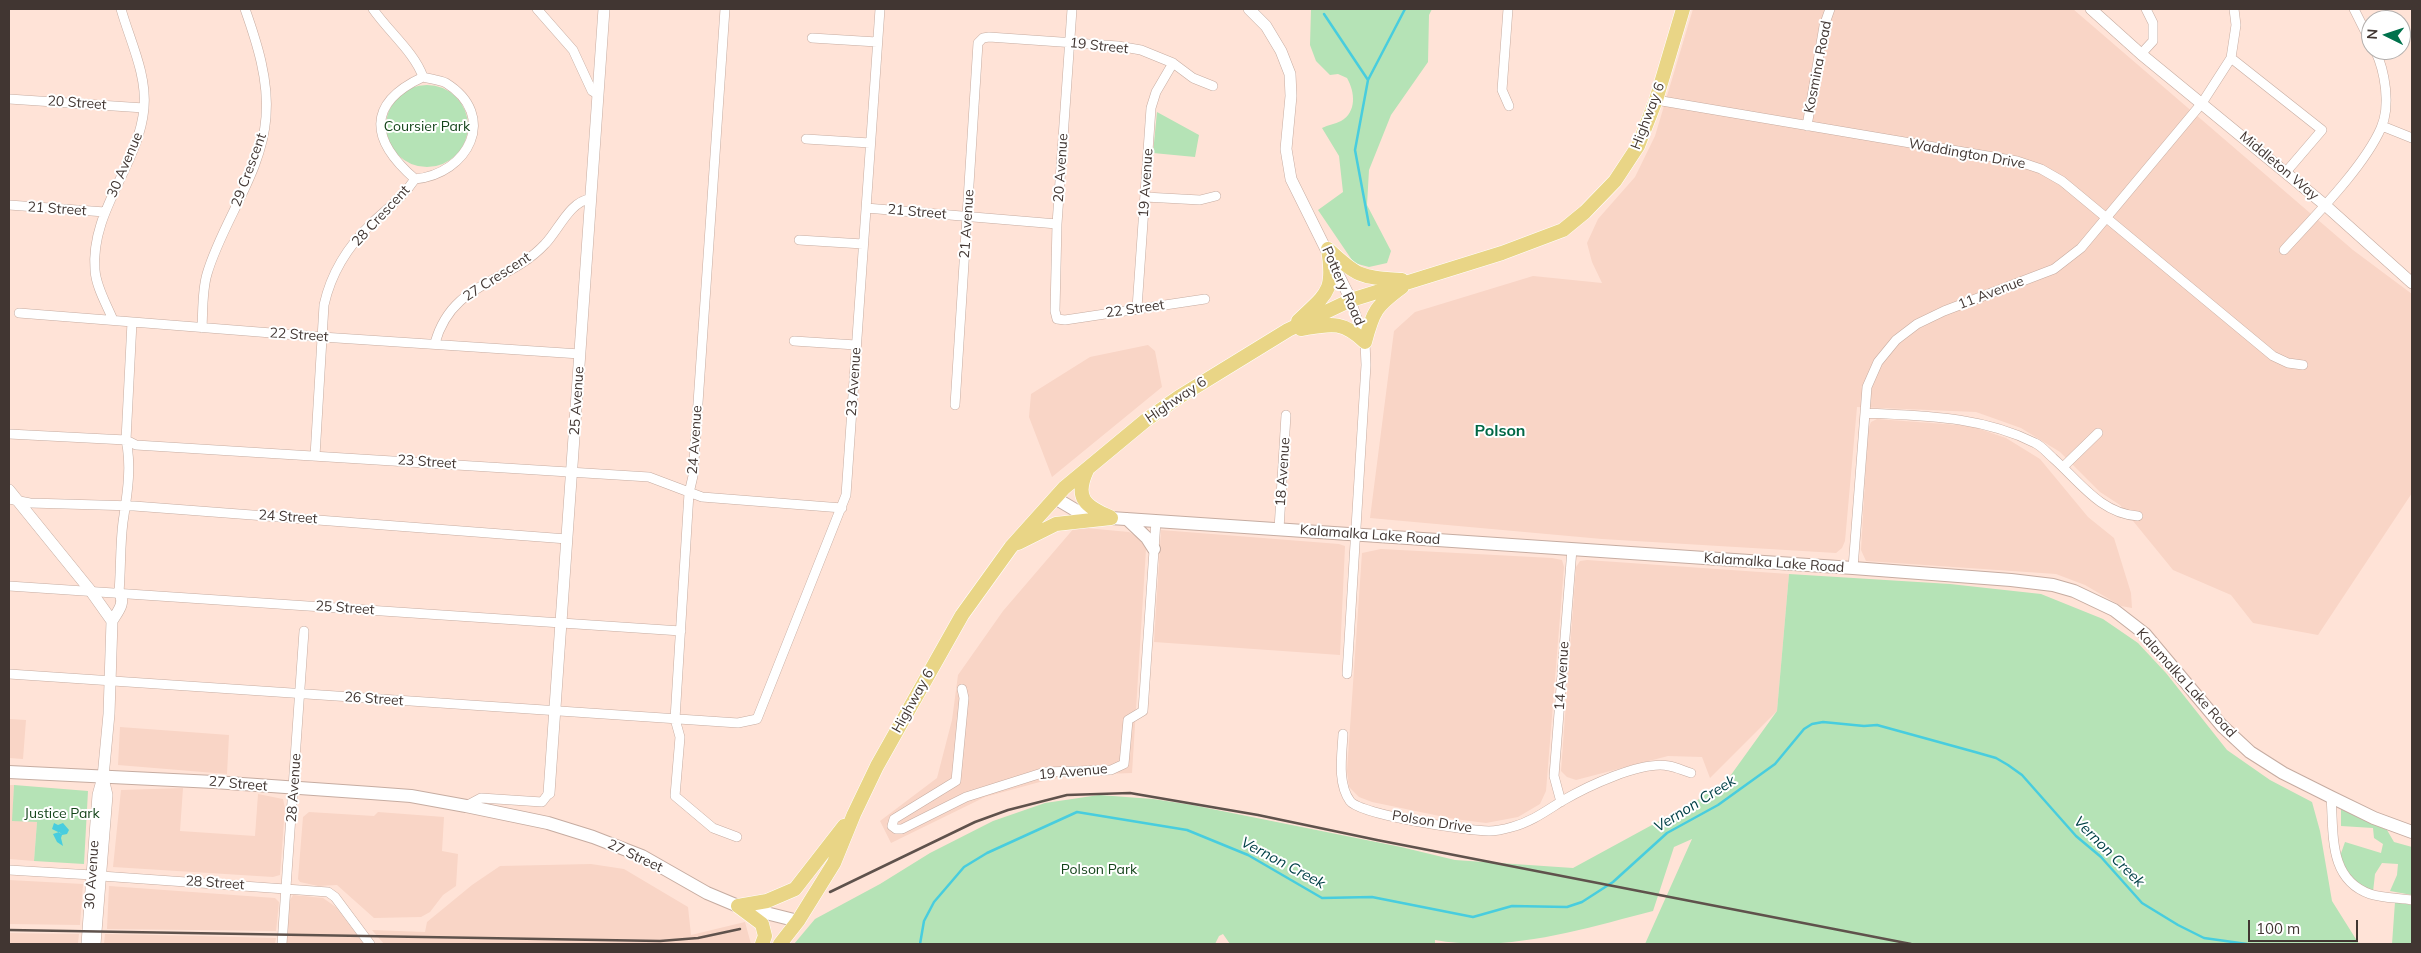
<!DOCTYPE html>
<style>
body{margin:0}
#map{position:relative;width:2421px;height:953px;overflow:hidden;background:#ffe3d7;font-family:Mulish,sans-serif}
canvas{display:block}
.frame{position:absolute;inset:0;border:10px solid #413632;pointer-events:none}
.north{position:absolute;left:2361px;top:10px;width:50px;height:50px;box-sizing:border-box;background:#fff;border:1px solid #b3afad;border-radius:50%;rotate:274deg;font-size:14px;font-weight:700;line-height:20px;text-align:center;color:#413632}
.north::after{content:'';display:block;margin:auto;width:18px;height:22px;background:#00724c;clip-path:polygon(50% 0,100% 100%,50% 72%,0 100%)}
.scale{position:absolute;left:2248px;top:920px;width:110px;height:22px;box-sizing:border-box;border:2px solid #413632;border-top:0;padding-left:6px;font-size:15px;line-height:18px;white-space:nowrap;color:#413632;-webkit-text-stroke:4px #fff;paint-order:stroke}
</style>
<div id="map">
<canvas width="2421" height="953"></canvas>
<div class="frame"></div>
<div class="north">N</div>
<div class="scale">100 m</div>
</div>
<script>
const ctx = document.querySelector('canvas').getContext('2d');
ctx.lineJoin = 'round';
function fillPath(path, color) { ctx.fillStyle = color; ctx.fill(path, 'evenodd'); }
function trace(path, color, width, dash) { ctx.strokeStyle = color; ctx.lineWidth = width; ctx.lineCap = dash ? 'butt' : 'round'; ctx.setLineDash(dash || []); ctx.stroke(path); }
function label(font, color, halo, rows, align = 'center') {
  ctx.font = font + ' Mulish,sans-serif'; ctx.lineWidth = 4; ctx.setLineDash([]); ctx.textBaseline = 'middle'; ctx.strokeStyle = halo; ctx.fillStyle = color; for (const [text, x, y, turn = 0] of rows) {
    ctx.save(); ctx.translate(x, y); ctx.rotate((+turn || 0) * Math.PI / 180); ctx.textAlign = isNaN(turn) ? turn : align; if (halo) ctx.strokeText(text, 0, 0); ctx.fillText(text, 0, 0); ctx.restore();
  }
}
fillPath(new Path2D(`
 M 1693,9 L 2073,9 L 2353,250 L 2412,294 L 2412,493 L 2318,635 L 2253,623 L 2231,595 L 2173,570 L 2120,505 L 2100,492 L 2060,452 L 2021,428 L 1976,412 L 1857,407 L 1845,541 L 1842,548 L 1836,553 L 1602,539 L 1370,518 L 1394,331 L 1415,312 L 1533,276 L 1602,283 L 1592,262 L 1587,243 L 1598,219 L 1635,177 L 1655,136 Z
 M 1148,345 L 1155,351 L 1162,387 L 1052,477 L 1029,417 L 1031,394 L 1090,357 Z
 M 1877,419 L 1971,426 L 2006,438 L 2040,459 L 2088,517 L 2114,538 L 2131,593 L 2132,608 L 2121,606 L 2085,585 L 2056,574 L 1866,561 L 1861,550 L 1868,429 L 1871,422 Z
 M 1075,527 L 1129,532 L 1139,538 L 1146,549 L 1132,773 L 1077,775 L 1047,780 L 985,797 L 891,843 L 880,821 L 937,778 L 952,720 L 958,675 L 1003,611 Z
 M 1161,530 L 1339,544 L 1345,546 L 1340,655 L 1154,642 Z
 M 1381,549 L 1552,558 L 1562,560 L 1564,567 L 1546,791 L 1540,804 L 1518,817 L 1486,823 L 1454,819 L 1372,802 L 1359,797 L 1349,787 L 1347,771 L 1362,553 Z
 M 1587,560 L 1789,574 L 1777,711 L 1710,778 L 1702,757 L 1668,756 L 1576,780 L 1567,777 L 1561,771 L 1576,567 L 1580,561 Z
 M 9,719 L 26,720 L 23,759 L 9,758 Z
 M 120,727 L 229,735 L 227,774 L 118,765 Z
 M 9,785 L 14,785 L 13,820 L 37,822 L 34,861 L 9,859 Z
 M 183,788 L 180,831 L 255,836 L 258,794 L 283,799 L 285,808 L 280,875 L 273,877 L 113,867 L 121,790 Z
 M 309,812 L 374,816 L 378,812 L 444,817 L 442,851 L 458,854 L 456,886 L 443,895 L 430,912 L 421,917 L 374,918 L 337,885 L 318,886 L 300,882 L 298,879 L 303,817 Z
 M 591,864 L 624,869 L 688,907 L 691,935 L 745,922 L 751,944 L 384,944 L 372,930 L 425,932 L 427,922 L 472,885 L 500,866 Z
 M 9,880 L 83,884 L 80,925 L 9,924 Z
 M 109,886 L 275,898 L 279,902 L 276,931 L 107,929 Z
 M 293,895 L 323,898 L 336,907 L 364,944 L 286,944 L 289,902 Z
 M 9,933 L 79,934 L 78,943 L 9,944 Z
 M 105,934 L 200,936 L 276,938 L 275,944 L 104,944 Z`), '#f9d5c6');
fillPath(new Path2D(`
 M 1311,9 L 1432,9 L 1429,15 L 1428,62 L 1391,115 L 1369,170 L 1367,205 L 1391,251 L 1387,263 L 1369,267 L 1354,263 L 1318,210 L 1343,192 L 1339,156 L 1322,128 C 1328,125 1335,124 1341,121 C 1357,112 1355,92 1347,78 L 1338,74 L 1330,75 L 1316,61 L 1310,45 Z
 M386 126a41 41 0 1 1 82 0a41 41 0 1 1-82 0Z
 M 1157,112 L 1199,135 L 1195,157 L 1153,153 Z
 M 1789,574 L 1950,584 L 2041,594 L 2103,619 L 2138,643 L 2166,673 L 2227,750 L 2270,780 L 2312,802 L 2320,831 L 2332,901 L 2359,944 L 1645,944 L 1692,839 L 1674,847 L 1653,911 C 1583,929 1508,953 1435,940 L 1435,944 L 1230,944 L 1223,934 L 1219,936 L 1215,944 L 794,944 L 815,919 L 880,884 L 930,853 L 993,821 L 1045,803 L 1099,795 L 1153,799 L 1192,805 L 1401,847 L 1455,860 L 1573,868 L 1696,801 L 1728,779 L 1777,711 Z
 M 14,785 L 88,791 L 84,864 L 34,861 L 37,822 L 12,821 Z
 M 2341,809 L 2387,830 L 2394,842 L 2412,847 L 2412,895 L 2390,891 L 2397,875 L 2398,864 L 2382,863 L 2375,874 L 2373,892 L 2351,880 L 2339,859 L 2345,842 L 2381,853 L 2383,844 L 2374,838 L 2373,828 L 2341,826 Z
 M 2395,902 L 2412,905 L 2412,944 L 2392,944 Z`), '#b5e3b6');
fillPath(new Path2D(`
 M 54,823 L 58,825 L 63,823 L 69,830 L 67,834 L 62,835 L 61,838 L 63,846 L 57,842 L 53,834 L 59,832 L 62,834 L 52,829 Z`), '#48cdde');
trace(new Path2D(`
 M 1324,14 L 1368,80
 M 1369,225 L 1355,150 L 1368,80 L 1405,9
 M 920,944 L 924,921 L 934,902 L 964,867 L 987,853 L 1077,812 L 1187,830 L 1248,855 L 1322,898 L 1372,897 L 1473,917 L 1512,906 L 1567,907 L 1582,902 L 1613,882 L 1667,833 L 1718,805 L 1775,764 L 1804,729 L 1812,724 L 1823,722 L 1864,726 L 1877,725 L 1975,752 L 1996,758 L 2008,765 L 2022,775 L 2076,836 L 2101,857 L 2142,903 L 2178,925 L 2204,938 L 2247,944`), '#48cdde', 2.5);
const minor = new Path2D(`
 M 373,9 C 388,31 415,53 423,77
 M 537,9 L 573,50 L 592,91 L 597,94
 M 725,9 L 693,476 L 689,493 L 675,719 L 680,737 L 675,796 L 713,828 L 737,837
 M 1072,9 L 1057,224 L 1055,311 L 1057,319 L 1065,320 L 1205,299
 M 1508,9 L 1502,90 L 1509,106
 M 2354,9 L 2371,43
 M 812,38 L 877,42
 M 2141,54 L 2153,41 L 2153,23 L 2146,9
 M 2231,58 L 2322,130 L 2286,172
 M 423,77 C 430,79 440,80 446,83 C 499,116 468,174 415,179 C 371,141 365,104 423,77 Z
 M 9,99 L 144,108
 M 1656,100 L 2017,161 L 2041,169 L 2062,181 L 2273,356 L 2288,363 L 2303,365
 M 1807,126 L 1824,26 L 1830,9
 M 2382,126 L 2412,138
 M 806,139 L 870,143
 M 1145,197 L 1200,200 L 1216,196
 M 9,205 L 105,212
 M 866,208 L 1057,224
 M 799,240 L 863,244
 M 2284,250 C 2314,217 2364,167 2381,128 C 2391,106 2385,71 2375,50
 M 1137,308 L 1151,108 L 1156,92 L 1173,63
 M 19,313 L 322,337 L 580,354
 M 113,320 C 107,305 96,287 95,270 C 90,211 139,165 144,108 C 147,74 130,41 121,9
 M 202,328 C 203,311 202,291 207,274 C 222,222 262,173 266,117 C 269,80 257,43 245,9
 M 794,341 L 856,345
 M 435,343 C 452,281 508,284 545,244 C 558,231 570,201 590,199
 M 955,405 L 978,43 L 983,38 L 989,37 L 1118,46 L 1141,50 L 1173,63 L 1193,78 L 1213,86
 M 1865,413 C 1924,416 1981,416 2035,443 C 2042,446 2047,453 2053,458 C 2079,481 2101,514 2138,516
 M 9,434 L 126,440 L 136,445 L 649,477 L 702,497 L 842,508
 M 315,456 L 324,305 C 331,273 349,245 372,223 C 388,208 403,197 415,179
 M 2063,467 L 2098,433
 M 9,499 L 30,503 L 134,506 L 567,539
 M 1279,529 L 1286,415
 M 1853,568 L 1867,387 L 1878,362 L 1896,340 L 1917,324 L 1944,311 L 2054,269 L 2081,248 L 2202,103 L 2231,58 L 2236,25 L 2234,9
 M 9,586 L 681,631
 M 119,592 C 121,569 120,545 123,522 C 127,495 132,467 126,440 L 132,322
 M 9,674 L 738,723 L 757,719 L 846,495 L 880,9
 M 1347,674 L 1366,365 L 1365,342 L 1351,300
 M 962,689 L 964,698 L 956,781 L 894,819 L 892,826 L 896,829 L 902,829 L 966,797 L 1045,772 L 1111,770 L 1124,764 L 1128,720 L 1143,711 L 1156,521
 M 1343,734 C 1342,755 1337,783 1350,801 C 1360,815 1469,831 1489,831 C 1497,831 1505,829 1512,827 C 1531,822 1546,811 1562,801 C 1586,787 1642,760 1669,766 C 1676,767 1684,771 1691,773
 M 2331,797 C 2334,834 2328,879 2370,894 C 2382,898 2399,898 2412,900
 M 1561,802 L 1554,776 L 1572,549
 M 466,806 L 481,798 L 542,802 L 549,793
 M 9,870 L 92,875
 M 101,876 L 328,892 L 335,897 L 370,944
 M 282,944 L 304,631`);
const tertiary = new Path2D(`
 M 1249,9 L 1266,26 L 1281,51 L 1290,74 L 1291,96 L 1286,149 L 1291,179 L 1351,300
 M 2091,9 L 2141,54 L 2325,205 L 2412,283
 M 9,490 L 90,590 L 112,621
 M 112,621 C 118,611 126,603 119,592
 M 549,793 L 604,9
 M 87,944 L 98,795 L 103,777 L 109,714 L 112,621
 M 95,944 L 107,795 L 103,778`);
const secondary = new Path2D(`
 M 1055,498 L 1082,514 L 1111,518 L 1853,568 L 2011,580 L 2053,585 L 2074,591 L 2114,610 L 2145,634 L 2222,726 L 2250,752 L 2283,773 L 2331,797 L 2374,818 L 2412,832
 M 1127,519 L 1147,538 L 1154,549
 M 9,772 L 214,782 L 371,793 L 411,796 L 466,806 L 548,823 L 593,837 L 642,856 L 707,893 L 738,906 L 798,921`);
const primary = new Path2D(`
 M 1328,249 C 1359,278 1361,277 1402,280
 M 1298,321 C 1327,293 1335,292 1328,249
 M 1301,329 C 1331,324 1342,320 1365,342 C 1373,311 1376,306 1402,287
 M 1087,470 C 1074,498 1085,506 1110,517
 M 1018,543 L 1056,524 L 1111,518
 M 738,906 L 767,901 L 795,889 L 844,826
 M 738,906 L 762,924 L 765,936 L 762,944
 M 780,944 L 798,921 L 834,863 L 854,814 L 877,766 L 962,615 L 1011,547 L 1064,488 L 1146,420 L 1179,397 L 1288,330 L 1351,300 L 1502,253 L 1563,230 L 1585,212 L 1615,181 L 1638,146 L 1656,100 L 1683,9`);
trace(minor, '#c6aca1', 10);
trace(tertiary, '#c6aca1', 12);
trace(secondary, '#c6aca1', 14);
trace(primary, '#fff', 15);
trace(minor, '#fff', 9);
trace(tertiary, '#fff', 11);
trace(secondary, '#fff', 12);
trace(primary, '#e9d586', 14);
trace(new Path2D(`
 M 830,892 L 975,822 L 1008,810 L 1067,795 L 1130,793 L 1258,815 L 1377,840 L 1911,944
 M 9,930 L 660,941 L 698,938 L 740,929`), '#5f524c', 2.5);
label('14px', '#413632', '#fff', [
 ["19 Street",1099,46,6],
 ["Kosmina Road",1818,67,-79],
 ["20 Street",77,103,4],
 ["Highway 6",1648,116,-69],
 ["Waddington Drive",1967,154,10],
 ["30 Avenue",125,165,-67],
 ["Middleton Way",2279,166,40],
 ["20 Avenue",1061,168,-86],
 ["29 Crescent",249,170,-70],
 ["19 Avenue",1146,183,-86],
 ["21 Street",57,209,4],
 ["21 Street",917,212,5],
 ["28 Crescent",381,216,-47],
 ["21 Avenue",967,224,-86],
 ["27 Crescent",497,277,-33],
 ["Pottery Road",1343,286,66],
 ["11 Avenue",1991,293,-21],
 ["22 Street",1135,309,-8],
 ["22 Street",299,335,4],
 ["23 Avenue",854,382,-86],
 ["Highway 6",1176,400,-34],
 ["25 Avenue",577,401,-86],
 ["24 Avenue",695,440,-86],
 ["23 Street",427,462,4],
 ["18 Avenue",1283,472,-86],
 ["24 Street",288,517,4],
 ["Kalamalka Lake Road",1370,535,4],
 ["Kalamalka Lake Road",1774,563,4],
 ["25 Street",345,608,4],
 ["14 Avenue",1562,676,-86],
 ["Kalamalka Lake Road",2186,683,48],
 ["26 Street",374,699,4],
 ["Highway 6",913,701,-61],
 ["19 Avenue",1073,772,-5],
 ["27 Street",238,784,5],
 ["28 Avenue",294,788,-86],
 ["Polson Drive",1432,822,9],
 ["27 Street",635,856,25],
 ["30 Avenue",92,875,-86],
 ["28 Street",215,883,4]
]);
label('14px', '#14441a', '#fff', [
 ["Coursier Park",427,127],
 ["Justice Park",62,814],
 ["Polson Park",1099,870]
]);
label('italic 15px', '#014047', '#fff', [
 ["Vernon Creek",1695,804,-32],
 ["Vernon Creek",2109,852,45],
 ["Vernon Creek",1283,863,28]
]);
label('bold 16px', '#016744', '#fff', [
 ["Polson",1500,431]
]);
</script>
